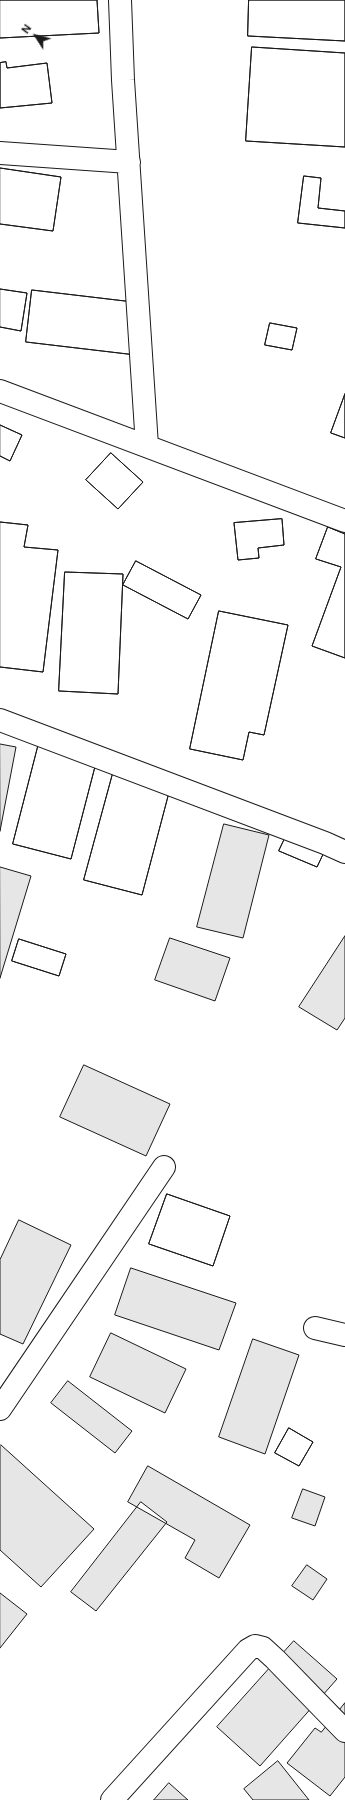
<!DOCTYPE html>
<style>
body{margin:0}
#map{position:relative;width:345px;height:1800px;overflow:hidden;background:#fff;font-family:"DM Sans",sans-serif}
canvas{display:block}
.north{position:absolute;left:16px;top:16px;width:40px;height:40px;-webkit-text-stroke:3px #fff;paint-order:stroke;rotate:306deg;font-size:11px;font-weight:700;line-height:16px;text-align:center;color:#1a1a1a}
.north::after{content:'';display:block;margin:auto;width:14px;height:18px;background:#1a1a1a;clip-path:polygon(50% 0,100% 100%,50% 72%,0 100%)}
</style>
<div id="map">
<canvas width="345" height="1800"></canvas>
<div class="north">N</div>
</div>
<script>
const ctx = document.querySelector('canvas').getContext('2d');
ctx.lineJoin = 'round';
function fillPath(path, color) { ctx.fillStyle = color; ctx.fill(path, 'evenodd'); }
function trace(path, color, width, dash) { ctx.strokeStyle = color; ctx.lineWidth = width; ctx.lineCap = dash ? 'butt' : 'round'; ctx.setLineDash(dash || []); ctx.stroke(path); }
const building = new Path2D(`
 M 0,0 L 97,0 L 99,33 L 0,38 Z
 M 0,0 L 97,0 L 99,33 L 0,38 Z
 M 249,0 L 345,0 L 345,41 L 248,36 Z
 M 249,0 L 345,0 L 345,41 L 248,36 Z
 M 252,47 L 345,53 L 345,147 L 246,141 Z
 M 252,47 L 345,53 L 345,147 L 246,141 Z
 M 6,62 L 7,68 L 47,63 L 52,103 L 0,108 L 0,63 Z
 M 6,62 L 7,68 L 47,63 L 52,103 L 0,108 L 0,63 Z
 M 0,168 L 61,177 L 53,231 L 0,224 Z
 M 0,168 L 61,177 L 53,231 L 0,224 Z
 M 304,176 L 321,178 L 318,208 L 345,211 L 345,228 L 298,223 Z
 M 304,176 L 321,178 L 318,208 L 345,211 L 345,228 L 298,223 Z
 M 0,289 L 27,293 L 21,331 L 0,327 Z
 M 0,289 L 27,293 L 21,331 L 0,327 Z
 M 32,290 L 142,303 L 136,355 L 26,342 Z
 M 32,290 L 142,303 L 136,355 L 26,342 Z
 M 270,323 L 297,328 L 292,350 L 265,345 Z
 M 270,323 L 297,328 L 292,350 L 265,345 Z
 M 345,394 L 345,438 L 331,433 Z
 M 345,394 L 345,438 L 331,433 Z
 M 0,425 L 22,435 L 10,461 L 0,456 Z
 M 0,425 L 22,435 L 10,461 L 0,456 Z
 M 111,453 L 143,482 L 118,509 L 86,480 Z
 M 111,453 L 143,482 L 118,509 L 86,480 Z
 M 282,519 L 284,545 L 258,548 L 259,558 L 238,560 L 234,523 Z
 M 282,519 L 284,545 L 258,548 L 259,558 L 238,560 L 234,523 Z
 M 0,522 L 28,525 L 24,547 L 58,550 L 43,672 L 0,667 Z
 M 0,522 L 28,525 L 24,547 L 58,550 L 43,672 L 0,667 Z
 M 328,527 L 345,534 L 345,658 L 312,646 L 341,567 L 316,559 Z
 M 328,527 L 345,534 L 345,658 L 312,646 L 341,567 L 316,559 Z
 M 136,561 L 201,595 L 188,619 L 123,585 Z
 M 136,561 L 201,595 L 188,619 L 123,585 Z
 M 65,572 L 123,574 L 118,694 L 59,691 Z
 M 65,572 L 123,574 L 118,694 L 59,691 Z
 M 219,611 L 288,625 L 264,735 L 249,732 L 243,760 L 190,749 Z
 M 219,611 L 288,625 L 264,735 L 249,732 L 243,760 L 190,749 Z
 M 40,739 L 98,755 L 71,859 L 13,844 Z
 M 40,739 L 98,755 L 71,859 L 13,844 Z
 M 0,744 L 16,747 L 0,831 Z
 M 115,766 L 172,781 L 142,895 L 84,880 Z
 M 115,766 L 172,781 L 142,895 L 84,880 Z
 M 224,824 L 269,835 L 243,938 L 197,927 Z
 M 288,832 L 326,848 L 317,867 L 279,851 Z
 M 288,832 L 326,848 L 317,867 L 279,851 Z
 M 0,867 L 31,876 L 0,978 Z
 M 345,936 L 345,1018 L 337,1030 L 299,1007 Z
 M 170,938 L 230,958 L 215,1001 L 155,980 Z
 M 19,939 L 66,954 L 59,976 L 12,961 Z
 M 19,939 L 66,954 L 59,976 L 12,961 Z
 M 84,1065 L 170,1104 L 146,1156 L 60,1117 Z
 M 167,1194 L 230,1216 L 213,1266 L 149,1244 Z
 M 167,1194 L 230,1216 L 213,1266 L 149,1244 Z
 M 19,1220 L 71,1245 L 23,1344 L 0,1334 L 0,1260 Z
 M 131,1268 L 236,1303 L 219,1350 L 115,1315 Z
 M 111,1333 L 186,1369 L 165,1413 L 90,1377 Z
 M 253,1339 L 299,1355 L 265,1454 L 219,1437 Z
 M 68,1381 L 132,1431 L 115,1453 L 51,1403 Z
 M 289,1428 L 313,1442 L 299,1466 L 275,1453 Z
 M 289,1428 L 313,1442 L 299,1466 L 275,1453 Z
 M 1,1445 L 94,1529 L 41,1587 L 0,1550 L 0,1446 Z
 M 148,1466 L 250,1525 L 219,1578 L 185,1558 L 195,1540 L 128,1502 Z
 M 303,1489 L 325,1497 L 315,1526 L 292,1518 Z
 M 141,1502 L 167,1522 L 96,1611 L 71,1592 Z
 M 307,1565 L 327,1579 L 313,1600 L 292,1586 Z
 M 0,1593 L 27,1614 L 0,1648 Z
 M 294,1641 L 337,1679 L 260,1766 L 217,1727 Z
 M 345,1703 L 345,1777 L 330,1796 L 287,1763 L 315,1728 L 321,1732 Z
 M 278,1761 L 309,1800 L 253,1800 L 244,1789 Z
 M 169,1783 L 188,1800 L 154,1800 Z`);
fillPath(building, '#e6e6e6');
trace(building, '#1a1a1a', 1);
const minor = new Path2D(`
 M 120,0 L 123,80 L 147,446
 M 0,153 L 129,162
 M 0,391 L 345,521
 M 0,720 L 325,843 L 345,852
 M 315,1328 L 345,1335
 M 0,1409 L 164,1167
 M 112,1800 L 248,1650 L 255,1646 L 263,1648 L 275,1659 L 345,1731`);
trace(minor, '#1a1a1a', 24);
trace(minor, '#fff', 22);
</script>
